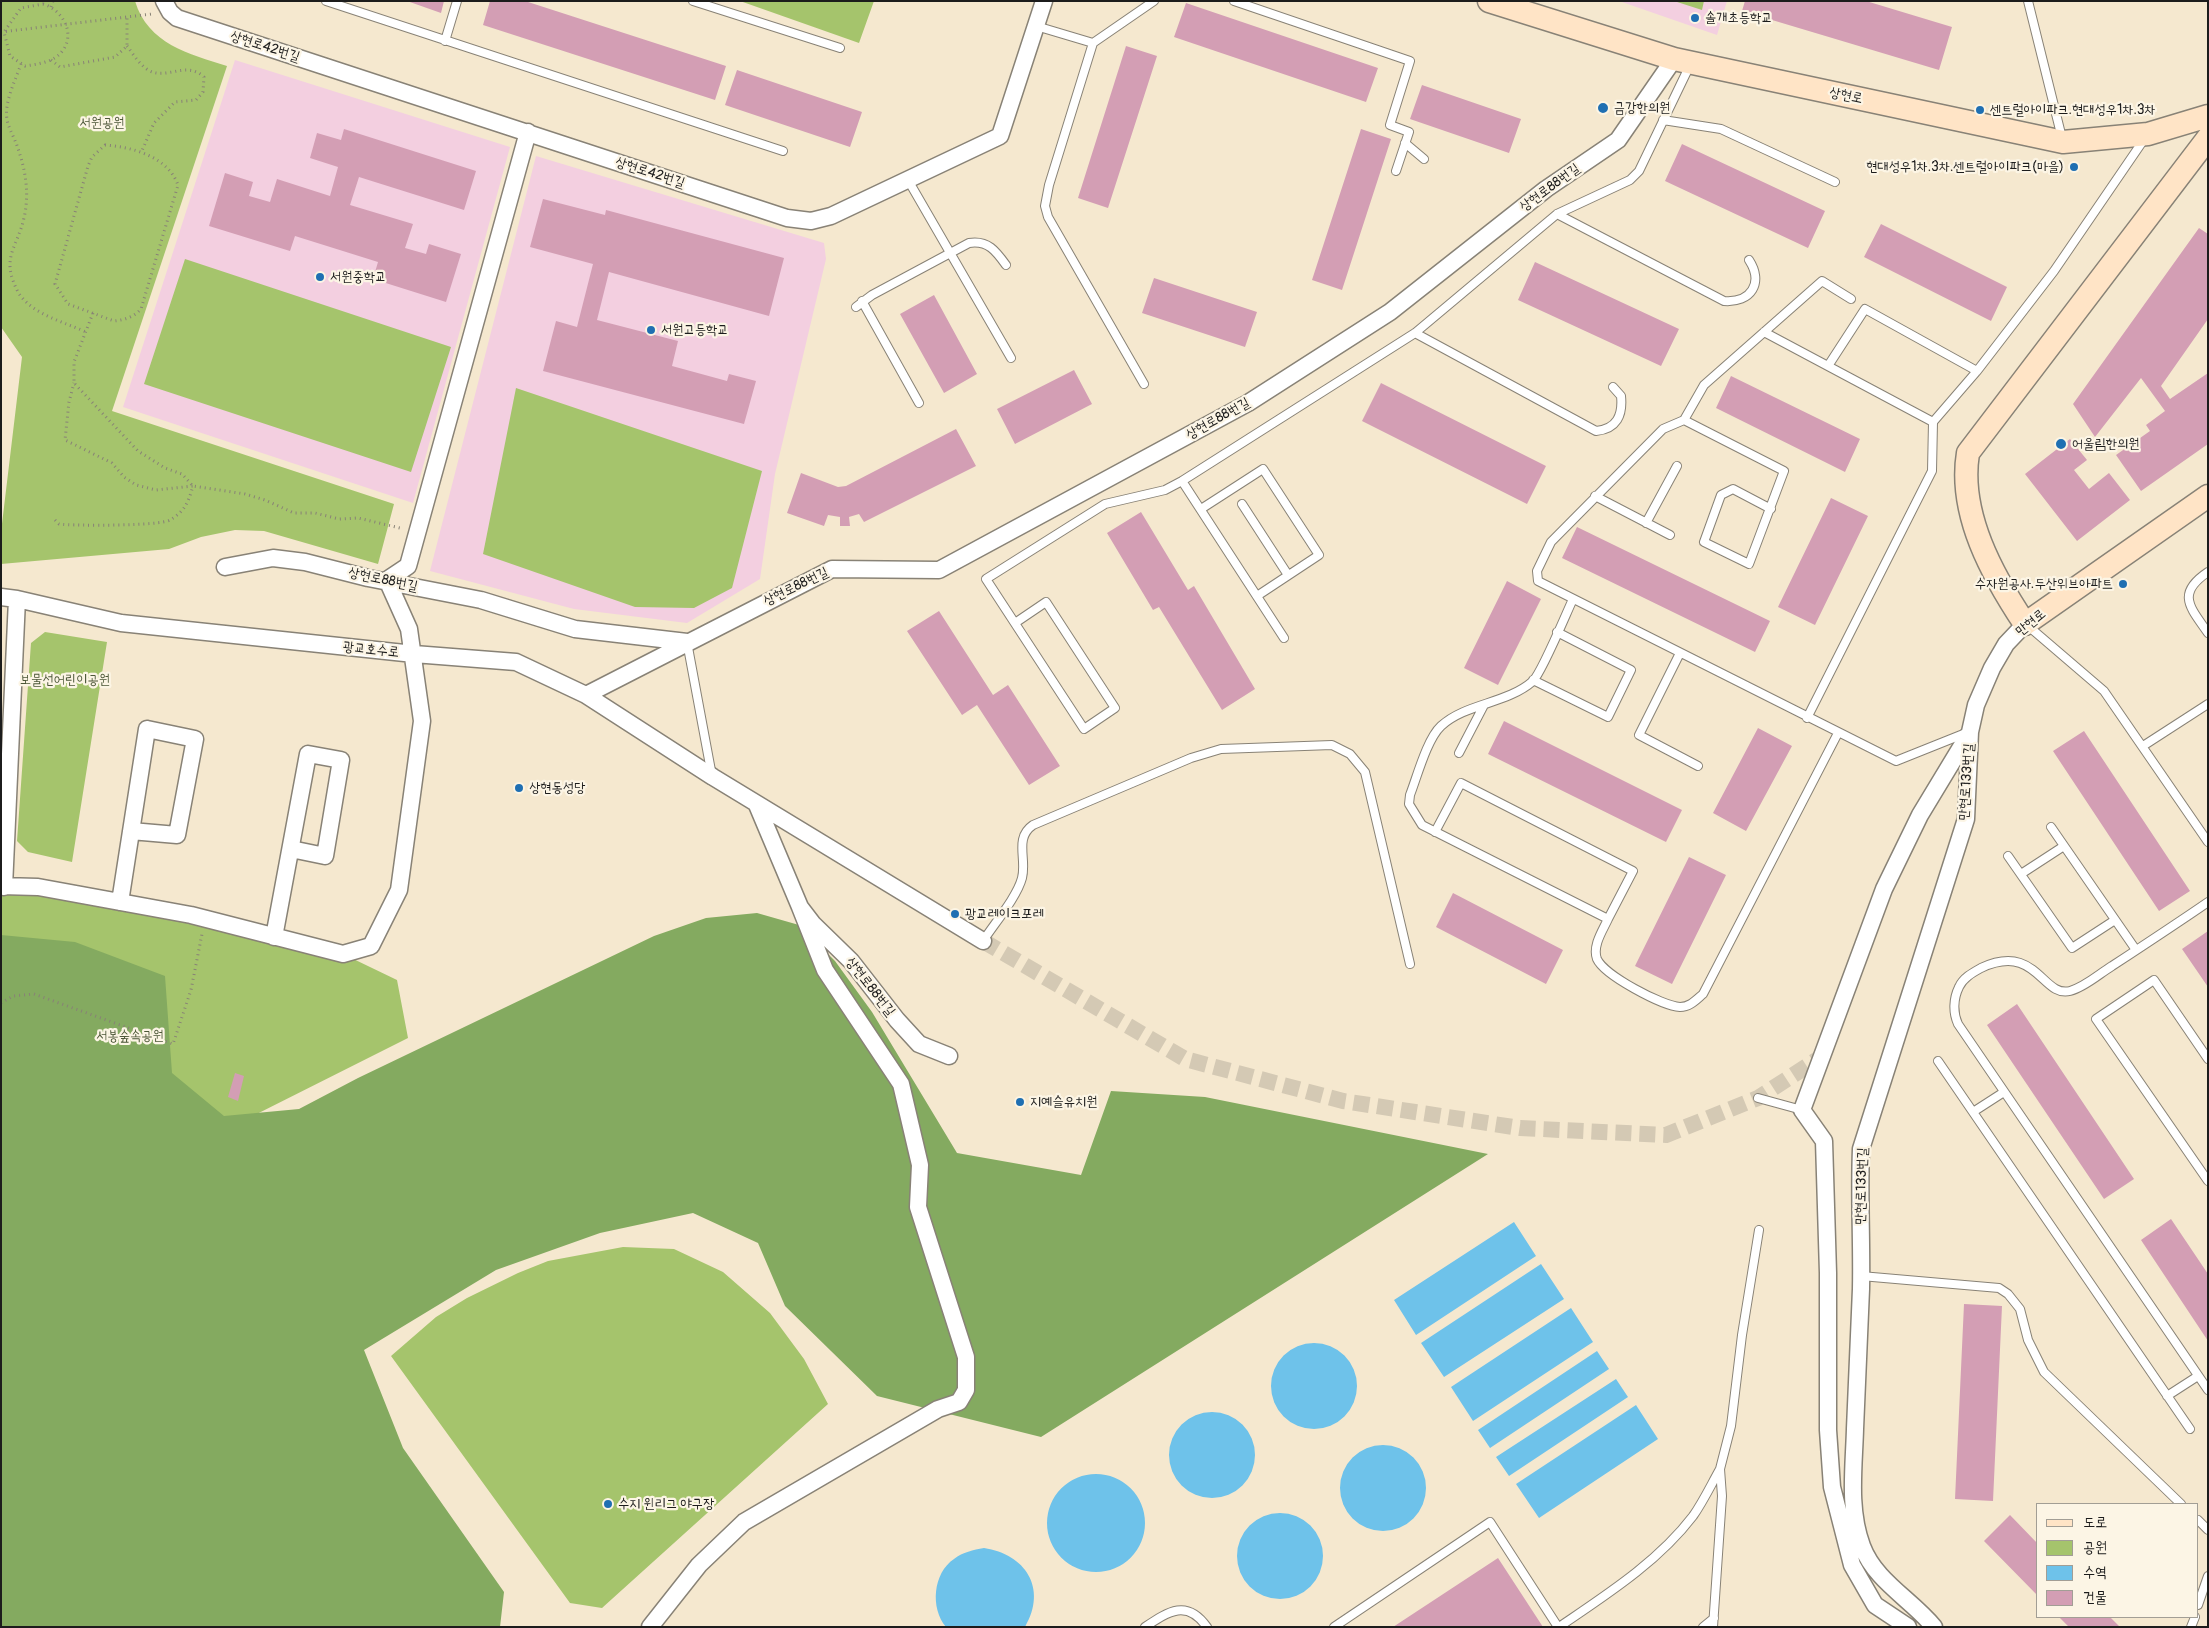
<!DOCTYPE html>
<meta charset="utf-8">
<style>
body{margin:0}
#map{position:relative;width:2209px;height:1628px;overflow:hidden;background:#f5e8cf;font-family:Pangolin,"Poor Story",sans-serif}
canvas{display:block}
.frame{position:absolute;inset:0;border:2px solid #1c1c1c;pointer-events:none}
.legend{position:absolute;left:2036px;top:1503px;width:162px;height:115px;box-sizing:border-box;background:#fcf5e5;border:1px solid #a29e95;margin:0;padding:6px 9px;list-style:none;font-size:15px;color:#1c1c1c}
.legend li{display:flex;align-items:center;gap:10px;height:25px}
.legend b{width:25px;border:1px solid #a29e95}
</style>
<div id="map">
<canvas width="2209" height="1628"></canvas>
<div class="frame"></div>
<ul class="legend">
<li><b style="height:6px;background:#ffe4c6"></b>도로</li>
<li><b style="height:14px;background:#a5c46c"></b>공원</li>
<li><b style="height:14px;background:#6ec2ea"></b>수역</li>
<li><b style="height:14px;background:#d39eb4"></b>건물</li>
</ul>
</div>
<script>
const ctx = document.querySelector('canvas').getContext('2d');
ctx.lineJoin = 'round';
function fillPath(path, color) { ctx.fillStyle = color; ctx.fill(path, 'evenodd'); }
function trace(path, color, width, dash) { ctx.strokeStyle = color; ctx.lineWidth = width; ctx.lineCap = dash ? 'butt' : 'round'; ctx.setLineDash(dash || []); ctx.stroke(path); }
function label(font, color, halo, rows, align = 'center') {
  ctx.font = font + ' Pangolin,"Poor Story",sans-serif'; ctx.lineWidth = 4.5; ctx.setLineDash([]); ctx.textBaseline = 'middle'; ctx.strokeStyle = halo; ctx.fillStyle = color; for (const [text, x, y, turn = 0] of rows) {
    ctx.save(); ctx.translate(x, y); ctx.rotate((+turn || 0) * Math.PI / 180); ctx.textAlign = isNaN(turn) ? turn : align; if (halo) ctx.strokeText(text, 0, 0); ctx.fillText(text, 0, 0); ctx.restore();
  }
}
fillPath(new Path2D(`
 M 1619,1 L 1727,1 L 1717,35 Z
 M 235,60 L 510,147 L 413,503 L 123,407 Z
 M 536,156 L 824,243 L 826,259 L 775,474 L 760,579 L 687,623 L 574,609 L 430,571 Z`), '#f3cfe0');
fillPath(new Path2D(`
 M 1,1 L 135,1 C 148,44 189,54 227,66 L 112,411 L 394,504 L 378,564 L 264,531 L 235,530 L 201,537 L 169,549 L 1,564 L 1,532 L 22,357 L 1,327 Z
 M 740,1 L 874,1 L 859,43 Z
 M 1674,1 L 1704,1 L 1702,10 Z
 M 185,259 L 451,347 L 411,472 L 144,384 Z
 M 516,388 L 762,471 L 732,588 L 694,608 L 635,607 L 483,554 Z
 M 45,632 L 107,642 L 72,862 L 28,852 L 17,841 L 31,643 Z
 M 1,886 L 38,887 L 343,954 L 397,980 L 408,1038 L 211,1137 L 1,1627 Z
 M 623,1247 L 674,1249 L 723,1272 L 770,1313 L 804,1359 L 828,1404 L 602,1608 L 570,1603 L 391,1356 L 436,1317 L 467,1298 L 518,1273 L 548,1261 Z`), '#a5c46c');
fillPath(new Path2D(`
 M 757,913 L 799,925 L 835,961 L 872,1012 L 957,1153 L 1081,1175 L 1111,1091 L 1205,1097 L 1488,1154 L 1041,1437 L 877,1396 L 785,1306 L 758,1243 L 693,1213 L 600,1233 L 496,1270 L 364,1350 L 403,1448 L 504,1592 L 500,1627 L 1,1627 L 1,935 L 75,942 L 165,976 L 172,1073 L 224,1116 L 299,1109 L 358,1078 L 654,936 L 706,918 Z`), '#84aa60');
fillPath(new Path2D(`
 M 1514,1222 L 1536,1256 L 1416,1335 L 1394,1300 Z
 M 1541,1264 L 1564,1299 L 1444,1377 L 1421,1343 Z
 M 1571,1308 L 1593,1342 L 1473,1421 L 1451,1387 Z
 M1271 1386a43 43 0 1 1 86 0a43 43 0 1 1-86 0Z
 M 1597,1351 L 1609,1369 L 1490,1448 L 1478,1430 Z
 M 1616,1379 L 1628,1397 L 1509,1476 L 1496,1457 Z
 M 1636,1405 L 1658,1439 L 1539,1518 L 1516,1484 Z
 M1169 1455a43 43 0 1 1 86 0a43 43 0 1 1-86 0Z
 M1340 1488a43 43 0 1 1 86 0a43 43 0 1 1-86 0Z
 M1047 1523a49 49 0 1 1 98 0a49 49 0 1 1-98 0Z
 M1237 1556a43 43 0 1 1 86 0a43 43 0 1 1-86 0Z
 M 984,1548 C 1025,1554 1048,1588 1025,1627 L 946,1627 C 930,1608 933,1573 954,1559 C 963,1552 973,1550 984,1548 Z`), '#6ec2ea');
fillPath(new Path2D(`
 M 407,1 L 444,1 L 441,13 Z
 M 490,1 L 525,1 L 726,66 L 715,100 L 483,25 Z
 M 1745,1 L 1866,1 L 1952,27 L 1939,70 L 1742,11 Z
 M 1186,3 L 1378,68 L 1366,102 L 1174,37 Z
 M 1126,46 L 1157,56 L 1108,208 L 1078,198 Z
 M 737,70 L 862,112 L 850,147 L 725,105 Z
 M 1422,85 L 1521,119 L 1509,153 L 1410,119 Z
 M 344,129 L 476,171 L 464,210 L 359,177 L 350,205 L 413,224 L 405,248 L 426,254 L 429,244 L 461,254 L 446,302 L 373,279 L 378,262 L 295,236 L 290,251 L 209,226 L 225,173 L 253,182 L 249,196 L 270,202 L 277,179 L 330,196 L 338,167 L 310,158 L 317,133 L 341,140 Z
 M 1361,129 L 1391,139 L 1342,290 L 1312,280 Z
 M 1682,144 L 1825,211 L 1808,248 L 1665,181 Z
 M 543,199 L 605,215 L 606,210 L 784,258 L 769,316 L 609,272 L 597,320 L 678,341 L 672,366 L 727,381 L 729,374 L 756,381 L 744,424 L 543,371 L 556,321 L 577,327 L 593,264 L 530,247 Z
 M 1881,224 L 2007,287 L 1991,321 L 1864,257 Z
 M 2199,228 L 2208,234 L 2208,319 L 2161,386 L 2170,399 L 2208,373 L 2208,444 L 2141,491 L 2116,455 L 2150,431 L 2146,425 L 2165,411 L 2141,378 L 2095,437 L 2073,404 Z
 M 1535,262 L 1679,329 L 1661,366 L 1518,300 Z
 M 1154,278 L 1257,312 L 1245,347 L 1142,313 Z
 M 934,295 L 977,374 L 944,393 L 900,314 Z
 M 1074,370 L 1092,404 L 1015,444 L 997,409 Z
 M 1731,376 L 1860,439 L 1845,472 L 1716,408 Z
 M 1381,383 L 1546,466 L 1527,504 L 1362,421 Z
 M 956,429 L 976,466 L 864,522 L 859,514 L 849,517 L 850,526 L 840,526 L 840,517 L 828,515 L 824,526 L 787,513 L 801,473 L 838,487 L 846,486 Z
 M 2070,439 L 2087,460 L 2074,470 L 2089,489 L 2109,473 L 2130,500 L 2077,541 L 2025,474 Z
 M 1831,498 L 1868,516 L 1815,625 L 1778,607 Z
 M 1141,512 L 1188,590 L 1194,586 L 1255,689 L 1222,710 L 1159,607 L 1153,610 L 1107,533 Z
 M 1577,527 L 1770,621 L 1755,652 L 1562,558 Z
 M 1507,581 L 1541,599 L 1498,685 L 1464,668 Z
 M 939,611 L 993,695 L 1008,685 L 1060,766 L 1029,785 L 977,705 L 962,715 L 907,631 Z
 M 1504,721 L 1682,810 L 1666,842 L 1488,754 Z
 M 1758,728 L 1792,746 L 1746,831 L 1713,813 Z
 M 2084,731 L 2190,891 L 2159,911 L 2053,751 Z
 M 1689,857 L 1726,875 L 1672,984 L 1635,966 Z
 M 1453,893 L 1563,950 L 1546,984 L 1436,927 Z
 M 2208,931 L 2208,987 L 2182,949 Z
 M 2017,1004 L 2134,1179 L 2104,1199 L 1987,1025 Z
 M 235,1073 L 244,1076 L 238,1101 L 228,1097 Z
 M 2171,1219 L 2208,1274 L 2208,1341 L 2141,1240 Z
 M 1964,1304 L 2002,1306 L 1993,1501 L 1955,1499 Z
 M 2010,1515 L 2038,1544 L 2038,1596 L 1984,1541 Z
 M 1498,1558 L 1543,1627 L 1393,1627 Z
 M 2059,1617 L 2110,1617 L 2120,1627 L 2069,1627 Z`), '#d39eb4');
trace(new Path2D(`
 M 983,941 L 1185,1059 L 1343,1101 L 1520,1128 L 1666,1135 L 1758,1098 L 1821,1057`), '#d4c9b4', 16, [16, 8]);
const lane = new Path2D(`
 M 326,1 L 783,151
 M 693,1 L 840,48
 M 1234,1 L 1410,61 L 1390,125 L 1409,132 L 1396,171
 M 2028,1 L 2062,138
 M 1036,26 L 1093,43
 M 445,41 L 457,1
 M 1663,120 L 1721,129 L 1835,182
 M 1405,143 L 1424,159
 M 908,180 L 1011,358
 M 1557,214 L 1724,301 C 1751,303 1764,283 1749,260
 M 1851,299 L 1822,281 L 1704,385 L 1684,420 L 1663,429 L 1551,542 L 1537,571 L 1538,581 L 1896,761 L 1966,733
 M 862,301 L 919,403
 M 856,307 L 872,295 L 969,243 C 988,240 996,251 1006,265
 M 1764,332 L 1933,422
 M 1415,333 L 1596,431 C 1617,429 1623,415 1621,396 L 1613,387
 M 1828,366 L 1865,309 L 1977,371
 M 1144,384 L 1048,217 L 1045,206 L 1049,185 L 1093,43 L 1154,1
 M 1684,420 L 1784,471 L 1749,564 L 1704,542 L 1721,495 L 1733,489 L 1771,509
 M 1182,481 L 1284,638
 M 1595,496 L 1670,535
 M 1242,504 L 1288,575
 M 1201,509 L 1263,469 L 1319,555 L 1257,596
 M 1646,523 L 1677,466
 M 2208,572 C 2175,594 2191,608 2208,633
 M 1573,599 C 1566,614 1542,672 1533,681 C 1507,704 1466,703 1441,726 C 1427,739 1417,777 1410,795 L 1409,804 L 1422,825 L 1608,919 C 1603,930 1592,946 1597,959 C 1604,975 1662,1006 1680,1007 C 1690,1007 1696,1000 1703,994 L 1838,733
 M 1015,623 L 1046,602 L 1115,708 L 1084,729 L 986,579 L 1105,504 L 1165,490 L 1182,481 L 1415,333 L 1557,214 L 1630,180 L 1639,171 L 1690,65
 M 2027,625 L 2104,691 L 2208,842
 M 687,642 L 712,776
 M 1680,653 L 1639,735 L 1698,766
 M 1533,680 L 1608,717 L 1631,670 L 1557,632
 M 1807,718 L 1932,471 L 1933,422 L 1977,371 L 2054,271 L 2145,138
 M 2143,746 L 2208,704
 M 1459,753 L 1484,705
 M 2051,827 L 2136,950
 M 1435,832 L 1461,783 L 1633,871 L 1608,919
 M 2008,856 L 2072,948 L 2115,920
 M 2021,874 L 2064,846
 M 2208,902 C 2176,924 2144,945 2112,966 C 2099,974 2085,987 2070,991 C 2042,998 2037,942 1981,968 C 1972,973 1963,978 1959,987 C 1953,999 1953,1013 1958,1024 L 2208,1390
 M 983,941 C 994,924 1017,897 1022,878 C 1027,859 1014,838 1033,825 L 1191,758 L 1221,749 L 1332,745 L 1350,754 L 1365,772 L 1410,964
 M 2208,1059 L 2154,980 L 2096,1019 L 2208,1181
 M 1938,1061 L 2190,1429
 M 1758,1098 L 1802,1110
 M 1973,1112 L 2004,1092
 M 1861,1276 L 1999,1288 L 2008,1294 L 2020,1309 L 2028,1340 L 2044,1372 L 2181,1504
 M 2167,1396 L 2198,1376
 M 2198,1520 L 2208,1530
 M 2198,1605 L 2208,1576
 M 1145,1627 C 1169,1611 1187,1599 1207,1627
 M 1334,1627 L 1490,1522 L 1558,1627
 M 1559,1627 C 1606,1595 1658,1562 1693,1516 C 1703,1502 1711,1485 1720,1469
 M 1703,1627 L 1714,1618
 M 1713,1627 L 1722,1496 L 1720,1469 L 1731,1426 L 1742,1335 L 1759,1230
 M 2191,1627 L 2195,1617`);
const street = new Path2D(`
 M 164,1 L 170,12 L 177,18 L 787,218 L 811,221 L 831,216 L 1000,136 L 1044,1
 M 225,567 L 273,558 L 305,562 L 368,578 L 481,600 L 575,629 L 687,642
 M 1,597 L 17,599 L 121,623 L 414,654 L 516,662 L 586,695 L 713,777 L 983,941
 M 586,695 L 832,569 L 939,570 L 1248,403 L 1390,312 L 1546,189 L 1618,140 L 1674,59
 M 757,805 L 800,907 L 813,924 L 851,961 L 897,1020 L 919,1044 L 949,1056
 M 1,886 L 38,887 L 191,915 L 343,954 L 371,946 L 399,890 L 422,721 L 409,629 L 387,580 L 408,566 L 528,132
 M 4,887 L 17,599
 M 120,902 L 147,729 L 195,739 L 177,835 L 131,831
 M 274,937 L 308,754 L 341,760 L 325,856 L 291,849
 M 650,1627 L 699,1565 L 744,1522 L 938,1409 L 959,1402 L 966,1390 L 966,1357 L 918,1207 L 920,1165 L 901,1084 L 825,970 L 800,907
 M 1908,1627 L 1875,1605 L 1852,1565 L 1832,1487 L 1828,1430 L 1828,1273 L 1824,1141 L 1802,1110 L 1884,889 L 1920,815 L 1969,734
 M 1934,1627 C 1911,1599 1875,1581 1862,1546 C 1848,1509 1854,1467 1855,1429 C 1857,1382 1859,1336 1861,1289 C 1862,1242 1859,1196 1861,1149 L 1966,819 L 1970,732 L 1976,705 L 1992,668 L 2006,644 L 2025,624`);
const secondary = new Path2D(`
 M 1489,1 L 1674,59 L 2063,142 L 2148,134 L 2208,116
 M 2208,138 L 1968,453 C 1958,514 1993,576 2025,624 L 2208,496`);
trace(lane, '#888276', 10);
trace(street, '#888276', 19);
trace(secondary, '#888276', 25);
trace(new Path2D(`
 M 43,4 C 61,9 76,32 63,50 C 55,62 39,64 25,66 L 10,56 L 4,32 L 21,8 Z
 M 51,7 L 53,1
 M 1,32 L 152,14
 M 127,46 C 133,54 139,64 148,70 C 166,81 186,60 204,77 L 203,92 L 196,100 L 175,102 L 154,123 L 141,153
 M 51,60 L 60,67 L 115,57 L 127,46 L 127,17
 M 21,64 C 16,79 4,102 7,119 C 8,127 13,135 16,143 C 25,167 30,192 24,218 C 17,249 0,257 18,292 C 31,314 64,322 86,332
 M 105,145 C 133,147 168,157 178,185 L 141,309 C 134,317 124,320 114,321 L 68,304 L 55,284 L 88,166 L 92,157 Z
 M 93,313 L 74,362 L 74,383 L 138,451 L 165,468 L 182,474 L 193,486 L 245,494 L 265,500 L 294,513 L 315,513 L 339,519 L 358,518 L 400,528
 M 55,520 L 59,524 C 74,526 162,526 170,520 C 185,511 188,503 193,486 L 156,490 L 136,485 L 124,477 L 112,463 L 65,440 L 69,402 L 74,383
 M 1,1003 L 13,996 L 34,994 L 173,1044 L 191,990 L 202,934`), '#888276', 3, [1, 4]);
trace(lane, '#fff', 8);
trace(street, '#fff', 16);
trace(secondary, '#ffe4c6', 22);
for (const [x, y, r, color] of [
 [1695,18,5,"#1f6fb2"],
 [1603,108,6,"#1f6fb2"],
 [1980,110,5,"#1f6fb2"],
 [2074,167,5,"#1f6fb2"],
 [320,277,5,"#1f6fb2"],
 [651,330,5,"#1f6fb2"],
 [2061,444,6,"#1f6fb2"],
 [2123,584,5,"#1f6fb2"],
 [519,788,5,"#1f6fb2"],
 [955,914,5,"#1f6fb2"],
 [1020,1102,5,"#1f6fb2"],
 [608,1504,5,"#1f6fb2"]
]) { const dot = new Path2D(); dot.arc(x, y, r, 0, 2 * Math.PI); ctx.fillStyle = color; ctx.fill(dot); trace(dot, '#fcf5e5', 2); }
label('14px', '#1c1c1c', '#fcf5e5', [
 ["솔개초등학교",1705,18],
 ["금강한의원",1614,108],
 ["센트럴아이파크.현대성우1차.3차",1990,110],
 ["현대성우1차.3차.센트럴아이파크(마을)",2064,167,"right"],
 ["서원중학교",330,277],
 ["서원고등학교",661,330],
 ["어울림한의원",2072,444],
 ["수자원공사.두산위브아파트",2113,584,"right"],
 ["상현동성당",529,788],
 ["광교레이크포레",965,914],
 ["지예슬유치원",1030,1102],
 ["수지 윈리그 야구장",618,1504]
], 'left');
label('14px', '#1c1c1c', '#fcf5e5', [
 ["상현로42번길",265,47,18],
 ["상현로",1846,96,12],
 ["상현로42번길",650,173,18],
 ["상현로88번길",1550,188,-36],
 ["상현로88번길",1218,419,-29],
 ["상현로88번길",383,580,12],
 ["상현로88번길",796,587,-26],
 ["만현로",2031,623,-39],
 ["광교호수로",371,650,6],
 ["만현로133번길",1967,782,-86],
 ["상현로88번길",870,987,52],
 ["만현로133번길",1862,1186,-88]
]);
label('14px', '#4c5738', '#fcf5e5', [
 ["서원공원",102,123],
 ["보물선어린이공원",65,680],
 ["서봉숲속공원",130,1036]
]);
</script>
